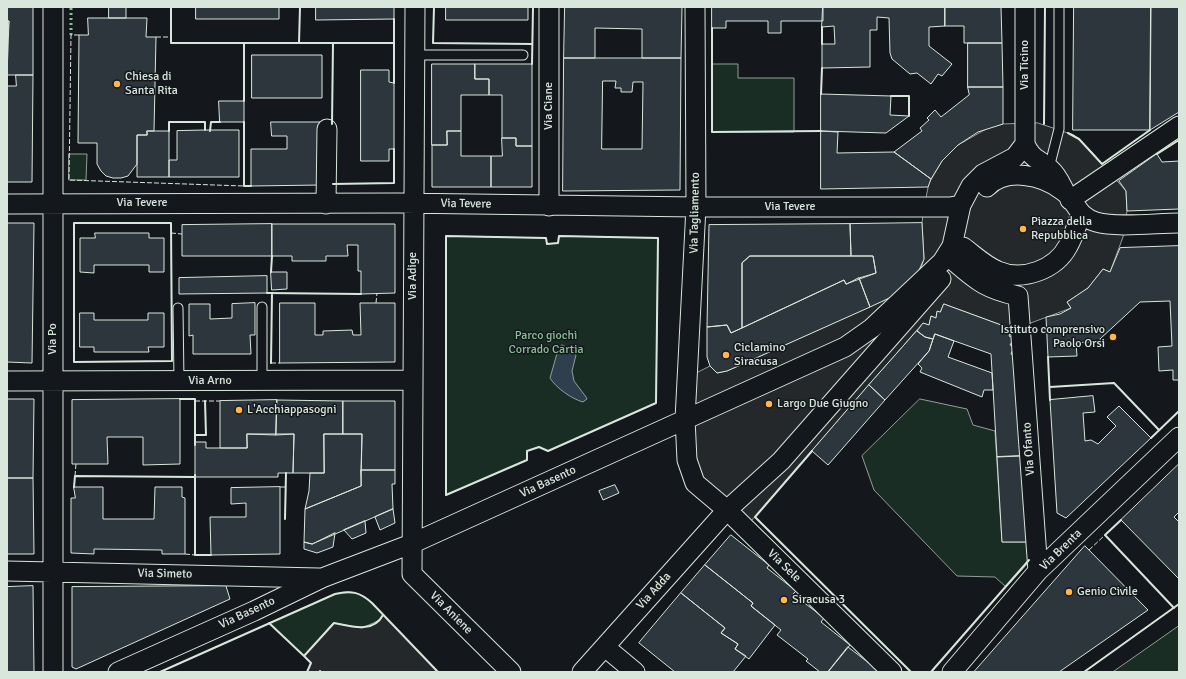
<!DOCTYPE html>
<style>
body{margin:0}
#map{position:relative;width:1186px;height:679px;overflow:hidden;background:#14181c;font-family:Signika,sans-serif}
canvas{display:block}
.frame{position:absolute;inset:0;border:8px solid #d8e6dc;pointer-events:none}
</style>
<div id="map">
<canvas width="1186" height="679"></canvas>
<div class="frame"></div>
</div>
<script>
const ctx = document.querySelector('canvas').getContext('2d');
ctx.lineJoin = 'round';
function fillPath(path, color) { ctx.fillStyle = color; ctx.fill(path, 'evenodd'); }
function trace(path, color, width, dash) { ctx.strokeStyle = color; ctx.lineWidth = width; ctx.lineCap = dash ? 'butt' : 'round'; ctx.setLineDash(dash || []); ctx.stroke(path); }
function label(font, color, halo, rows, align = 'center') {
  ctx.font = font + ' Signika,sans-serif'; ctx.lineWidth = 3; ctx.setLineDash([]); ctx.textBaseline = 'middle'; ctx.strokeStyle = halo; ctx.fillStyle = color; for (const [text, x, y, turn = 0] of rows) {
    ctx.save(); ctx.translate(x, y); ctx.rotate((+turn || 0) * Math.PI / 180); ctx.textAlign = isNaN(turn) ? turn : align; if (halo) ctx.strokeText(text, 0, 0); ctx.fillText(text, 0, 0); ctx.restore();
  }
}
const green = new Path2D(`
 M 712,64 L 738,64 L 738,78 L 794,78 L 794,132 L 712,132 Z
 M 69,154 L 87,154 L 86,180 L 69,180 Z
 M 446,236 L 546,238 L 547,244 L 558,243 L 559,236 L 658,238 L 656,403 L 548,451 L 539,447 L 527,451 L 527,460 L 446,495 Z
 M 920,399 L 967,409 L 973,425 L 995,431 L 1002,542 L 1027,542 L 1029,562 L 1006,587 L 995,577 L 957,576 L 874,490 L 862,456 Z
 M 345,592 C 363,591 371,603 383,615 C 373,634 350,626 333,623 L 304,656 L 269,623 L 335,594 Z
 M 1179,626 L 1179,672 L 1113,672 Z`);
fillPath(green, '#1a2d24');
trace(green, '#939e99', 1);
const parking = new Path2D(`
 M 1038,123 L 1074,135 L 1090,150 L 1126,191 L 1127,211 L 1123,237 L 1110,272 L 1103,269 L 1088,288 L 1067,302 L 1071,308 L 1020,327 L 1012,329 L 944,304 L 940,312 L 937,312 L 936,318 L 931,316 L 929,325 L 923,323 L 745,528 L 695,483 L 688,377 L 710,366 L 717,373 L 727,371 L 900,293 L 917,275 L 922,265 L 924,259 L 922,223 L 924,207 L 929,183 L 942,161 L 958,145 L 988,128 L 1003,124 Z
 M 383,615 L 438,672 L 307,672 L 311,663 L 304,656 L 334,623 L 362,628 L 380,620 Z`);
fillPath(parking, '#24282b');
trace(parking, '#939e99', 1);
const water = new Path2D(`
 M 562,345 L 573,350 L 576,355 L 572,371 L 574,381 L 586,397 L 587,399 L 583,402 C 572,399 556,388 550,378 L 558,350 Z`);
fillPath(water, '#2f3f4d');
trace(water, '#939e99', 1);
const building = new Path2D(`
 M 7,7 L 33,7 L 33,75 L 7,75 L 9,21 L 7,21 Z
 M 109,7 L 126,7 L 126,18 L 109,18 Z
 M 196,7 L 279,7 L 279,19 L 196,19 Z
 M 316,7 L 394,7 L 394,19 L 316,20 Z
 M 446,7 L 528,7 L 528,20 L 446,20 Z
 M 565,7 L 682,7 L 681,58 L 642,58 L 642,29 L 595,28 L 595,58 L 564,58 Z
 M 712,7 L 823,7 L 823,21 L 781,21 L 781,33 L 768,33 L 768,21 L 726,21 L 726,28 L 712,28 Z
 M 823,7 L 945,7 L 945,26 L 929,27 L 929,46 L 952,64 L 942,76 L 938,74 L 931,84 L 917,73 L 910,74 L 892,59 L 890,53 L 889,18 L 877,17 L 877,30 L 870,30 L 870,67 L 822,68 L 822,44 L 835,44 L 834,26 L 822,27 Z
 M 945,7 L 1001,7 L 1002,43 L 964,43 L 964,26 L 945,26 Z
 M 1074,7 L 1151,7 L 1150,130 L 1073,130 Z
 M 1151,7 L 1179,7 L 1179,112 L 1150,130 Z
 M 88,18 L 147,18 L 146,37 L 156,37 L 154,131 L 147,131 L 147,135 L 137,135 L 137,164 L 128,176 L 121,178 L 113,178 L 106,176 L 101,171 L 97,164 L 97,143 L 78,143 L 79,35 L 88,35 Z
 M 7,21 L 9,21 L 7,45 Z
 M 968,43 L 1002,43 L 1003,87 L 968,87 Z
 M 252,55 L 322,55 L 322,98 L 252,98 Z
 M 564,58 L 681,58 L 680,190 L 563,191 ZM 603,81 L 616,81 L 615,88 L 621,88 L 621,92 L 632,92 L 633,82 L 643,82 L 642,149 L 602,149 Z
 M 432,64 L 475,64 L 475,79 L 489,79 L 489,95 L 461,95 L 461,131 L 447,131 L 447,145 L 432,145 Z
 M 475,64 L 532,64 L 532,146 L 516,146 L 516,138 L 502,138 L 502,95 L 489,95 L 489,79 L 475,79 Z
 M 361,70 L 389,70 L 389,82 L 394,83 L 394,149 L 389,149 L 389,161 L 361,161 Z
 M 16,75 L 33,75 L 32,182 L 7,182 L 7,86 L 16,86 Z
 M 968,87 L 1003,87 L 1003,124 L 978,132 L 958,145 L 942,161 L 931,179 L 894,152 L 922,131 L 920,128 L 929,120 L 927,118 L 935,110 L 941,117 L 969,95 Z
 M 821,94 L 891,96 L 890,115 L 909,116 L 886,133 L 821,131 Z
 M 219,101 L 244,101 L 244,122 L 220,122 Z
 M 271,122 L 321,122 L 321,185 L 251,186 L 251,149 L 287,149 L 287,136 L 272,136 Z
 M 205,130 L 239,130 L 239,177 L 169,177 L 169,160 L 177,160 L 177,131 Z
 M 147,131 L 169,131 L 169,177 L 137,177 L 137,135 L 147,135 Z
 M 447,131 L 461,131 L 461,156 L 491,156 L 491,187 L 432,187 L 432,145 L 447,145 Z
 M 821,131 L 838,132 L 837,153 L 894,152 L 931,179 L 928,187 L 821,189 Z
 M 502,138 L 516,138 L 516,146 L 532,146 L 532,187 L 491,187 L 491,156 L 502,156 Z
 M 1157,154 L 1162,162 L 1179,161 L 1179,209 L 1127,211 L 1126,191 L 1119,181 Z
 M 7,223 L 34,223 L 32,363 L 7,362 Z
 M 922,223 L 924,259 L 917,275 L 900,293 L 870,307 L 859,278 L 876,273 L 873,256 L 851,256 L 850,224 Z
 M 272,224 L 395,224 L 395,293 L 361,294 L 361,271 L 358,271 L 358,245 L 347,245 L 348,256 L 326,256 L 326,261 L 292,261 L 292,256 L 272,256 Z
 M 272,224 L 272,256 L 182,256 L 182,225 Z
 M 850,224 L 851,256 L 750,256 L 742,263 L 742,328 L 731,333 L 727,325 L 707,327 L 709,225 Z
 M 95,233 L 149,233 L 149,238 L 164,238 L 164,272 L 149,272 L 149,265 L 94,265 L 94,273 L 80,272 L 80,238 L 95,238 Z
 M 1179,246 L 1179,380 L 1173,380 L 1173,370 L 1159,371 L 1158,347 L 1172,346 L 1170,301 L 1140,302 L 1100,339 L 1100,341 L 1076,343 L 1077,356 L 1048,357 L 1046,317 L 1060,314 L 1071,308 L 1067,302 L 1088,288 L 1103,269 L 1110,272 L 1120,248 Z
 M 750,256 L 873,256 L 876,273 L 846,284 L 844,280 L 742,328 L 742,263 Z
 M 271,272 L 287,272 L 287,289 L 272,290 Z
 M 267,276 L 267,293 L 179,294 L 179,278 Z
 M 859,278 L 870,307 L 727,371 L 717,373 L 710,366 L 707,357 L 707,327 L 727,325 L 731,333 L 844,280 L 846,284 Z
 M 255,303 L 255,335 L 250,335 L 251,354 L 193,354 L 193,335 L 189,336 L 189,304 L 210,304 L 210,319 L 232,318 L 232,304 Z
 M 280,303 L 315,303 L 315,335 L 323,335 L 323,331 L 352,330 L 353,335 L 361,335 L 360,303 L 395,303 L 395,362 L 280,363 Z
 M 944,304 L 1012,329 L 1009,336 L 1014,338 L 1010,345 L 1014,347 L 1011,354 L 1014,356 L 1021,456 L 997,457 L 991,354 L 935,334 L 933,339 L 925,337 L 917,331 L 923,323 L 929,325 L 931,316 L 936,318 L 937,311 L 940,312 Z
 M 80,313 L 94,313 L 94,320 L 148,320 L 148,313 L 164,313 L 164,347 L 148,347 L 149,352 L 94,352 L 94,347 L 80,347 Z
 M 917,331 L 925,337 L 933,339 L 929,351 L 885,400 L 869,385 Z
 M 935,334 L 954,341 L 948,357 L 992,373 L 993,390 L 984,390 L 982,397 L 920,372 L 922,368 L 918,364 L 929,351 Z
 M 869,385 L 885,400 L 828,465 L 812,451 Z
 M 1093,396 L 1095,412 L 1083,413 L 1085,441 L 1091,440 L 1098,444 L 1116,426 L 1107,417 L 1119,406 L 1151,438 L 1066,518 L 1057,513 L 1050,400 Z
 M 7,399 L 34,399 L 33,478 L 7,478 Z
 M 180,399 L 180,464 L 143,465 L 143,437 L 107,437 L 108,464 L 72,464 L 72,400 Z
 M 277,400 L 276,435 L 247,434 L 247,448 L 220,448 L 220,401 Z
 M 277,400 L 343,401 L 343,434 L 324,434 L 324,473 L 293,473 L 294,434 L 276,435 Z
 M 343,401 L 395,401 L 395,470 L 361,470 L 362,434 L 343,434 Z
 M 247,434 L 294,434 L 293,473 L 278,473 L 278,477 L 195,477 L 195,442 L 206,442 L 206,448 L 247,448 Z
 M 324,434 L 362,434 L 361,486 L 305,509 L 309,491 L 310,473 L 324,473 Z
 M 1021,456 L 1027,542 L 1002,542 L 997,457 Z
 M 1179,464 L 1179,512 L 1174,517 L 1179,522 L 1179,579 L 1121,520 Z
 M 361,470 L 395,470 L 395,484 L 392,484 L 393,509 L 312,544 L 304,542 L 305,509 L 361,486 Z
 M 7,478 L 33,478 L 34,554 L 7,554 Z
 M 615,485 L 619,493 L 603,500 L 599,491 Z
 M 74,487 L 103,487 L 103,519 L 154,519 L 155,487 L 182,487 L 182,497 L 185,498 L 185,554 L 162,554 L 162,550 L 94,549 L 94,554 L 71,553 L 71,498 L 75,498 Z
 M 280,487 L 280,554 L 211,555 L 210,517 L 246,517 L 246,503 L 231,504 L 231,488 Z
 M 393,509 L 395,523 L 380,530 L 375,517 Z
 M 365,521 L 366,533 L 352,539 L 344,530 Z
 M 335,533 L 333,547 L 317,553 L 304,549 L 304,542 L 312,544 Z
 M 731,535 L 769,565 L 767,568 L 796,591 L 793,594 L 824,618 L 821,622 L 850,645 L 828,672 L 820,672 L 806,661 L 808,659 L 777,635 L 781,630 L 751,606 L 753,603 L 705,565 Z
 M 1085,546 L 1148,610 L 1059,672 L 974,672 Z
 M 705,565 L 753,603 L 751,606 L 775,625 L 749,659 L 735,649 L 738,644 L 721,633 L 725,628 L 681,593 Z
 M 33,586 L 34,672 L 7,672 L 7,587 Z
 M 226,586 L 230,599 L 76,669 L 72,667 L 72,587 Z
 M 681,593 L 725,628 L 721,633 L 738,644 L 735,649 L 746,656 L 733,672 L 675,672 L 639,643 Z
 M 848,647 L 878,670 L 877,672 L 828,672 Z`);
fillPath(building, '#2c363c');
trace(building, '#d8e6dc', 1);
const lane = new Path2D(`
 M 414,55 L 523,55
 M 1049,168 L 1059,129 L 1059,7
 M 178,308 L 179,381
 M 262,380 L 262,307`);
const street = new Path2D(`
 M 53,7 L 53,672
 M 415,7 L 412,574 L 511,672
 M 695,7 L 696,207 L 685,419 L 687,460 L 695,483 L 727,510 L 892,672
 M 1025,144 C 1032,160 1038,158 1050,169 C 1057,175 1060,182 1064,190
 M 987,187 C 1006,167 1043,175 1063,191 C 1077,201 1076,216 1096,222 C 1117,228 1156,223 1179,223
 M 1070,200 L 1179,126
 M 7,204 L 398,203 L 696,207 L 950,207 L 961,205
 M 326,204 L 327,129
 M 549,206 L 549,7
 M 963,247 C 974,255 985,266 998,271 C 1023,282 1056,269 1068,246 C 1074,236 1077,224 1081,214
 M 955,262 C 978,282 987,289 1018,296 L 1038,571
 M 7,381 L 412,380
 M 7,571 L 319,578
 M 605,647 L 635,672
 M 118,672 L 254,611 L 322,578 L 411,544 L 845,347 L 872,328 L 942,262 L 952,246 L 961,205 L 971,186 L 983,174 L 1015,157 L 1025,144 L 1025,7
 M 582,672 L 727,510 L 781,461 L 941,279
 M 952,672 L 1038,571 L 1179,437`);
trace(lane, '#d8e6dc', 11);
trace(street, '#d8e6dc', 21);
trace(lane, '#14181c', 9);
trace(street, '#14181c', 19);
trace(new Path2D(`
 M 71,35 L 71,7`), '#8ac095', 3, [2, 3]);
trace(new Path2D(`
 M 79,35 L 71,35 L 69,180 L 244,186
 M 156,37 L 171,37
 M 171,233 L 182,234
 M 376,303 L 377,293
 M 271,363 L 280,363
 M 195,401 L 220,401
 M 75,476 L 76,464
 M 280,487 L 286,487
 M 1089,550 L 1105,535
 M 185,554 L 195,555`), '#d8e6dc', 1, [5, 2]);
trace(new Path2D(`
 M 171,7 L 171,43 L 394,43
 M 434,7 L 433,43 L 532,44
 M 712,28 L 712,132 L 821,131
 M 244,43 L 244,101
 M 299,43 L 300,7
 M 822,44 L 822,27
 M 532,64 L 533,7
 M 394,83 L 394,19
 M 821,94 L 822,68
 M 891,96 L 909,96 L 909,116
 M 244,122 L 244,186 L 251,186
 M 332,124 L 333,43
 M 1044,124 L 1045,7
 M 169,131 L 169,122 L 205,122 L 205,130
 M 210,131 L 211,122 L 220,122
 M 1068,133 L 1079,139 L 1102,164 L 1150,130
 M 1157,154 L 1179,140
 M 333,184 L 394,183 L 394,149
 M 74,223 L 171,223 L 172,361 L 74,362 Z
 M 446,236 L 546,238 L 547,244 L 558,243 L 559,236 L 658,238 L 656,403 L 548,451 L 539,447 L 527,451 L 527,460 L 446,495 Z
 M 271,272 L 272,256
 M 267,293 L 361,294
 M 1048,357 L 1050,400
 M 271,363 L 272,293
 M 1050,387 L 1114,383 L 1159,430
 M 180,399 L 195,399 L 195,435 L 206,435 L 205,401
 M 1151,438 L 1179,411
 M 195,445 L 195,435
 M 812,451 L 755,517 L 911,672
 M 195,477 L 195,555 L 211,555
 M 74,487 L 75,476 L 195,477 L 195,475
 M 285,519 L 286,473
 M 1121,520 L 1105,535 L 1174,608
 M 269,623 L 304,656
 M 320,671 L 321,672
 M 160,672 L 335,594 C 351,590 360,592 372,603 L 438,672
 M 307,672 L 311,663 L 304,656 L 334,623 C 350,626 373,634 383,615
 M 931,672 L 1029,560
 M 1084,672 L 1179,604`), '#d8e6dc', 2);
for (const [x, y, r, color] of [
 [117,84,4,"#ffb74d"],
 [1023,229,4,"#ffb74d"],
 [1113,337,4,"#ffb74d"],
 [726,355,4,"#ffb74d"],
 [769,404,4,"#ffb74d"],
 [239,410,4,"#ffb74d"],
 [1069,592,4,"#ffb74d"],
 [784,600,4,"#ffb74d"]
]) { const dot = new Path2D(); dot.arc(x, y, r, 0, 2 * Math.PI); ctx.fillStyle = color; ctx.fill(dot); trace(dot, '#14181c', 1.5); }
label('12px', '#d8e6dc', '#14181c', [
 ["Via Ticino",1025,65,-90],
 ["Via Ciane",549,106,-90],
 ["Via Tevere",142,203],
 ["Via Tevere",466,204,1],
 ["Via Tevere",790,207],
 ["Via Tagliamento",695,213,-89],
 ["Via Adige",413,276,-90],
 ["Via Po",53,339,-90],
 ["Via Arno",210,381],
 ["Via Ofanto",1029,449,-94],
 ["Via Basento",548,482,-25],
 ["Via Brenta",1061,550,-44],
 ["Via Sele",784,566,44],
 ["Via Simeto",165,574,1],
 ["Via Adda",654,591,-48],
 ["Via Basento",247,613,-25],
 ["Via Aniene",451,613,45]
]);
label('12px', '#d8e6dc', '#14181c', [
 ["Chiesa di",125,77],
 ["Santa Rita",125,91],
 ["Piazza della",1031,222],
 ["Repubblica",1031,236],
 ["Istituto comprensivo",1105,330,"right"],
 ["Paolo Orsi",1105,344,"right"],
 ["Ciclamino",734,348],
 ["Siracusa",734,362],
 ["Largo Due Giugno",777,404],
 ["L'Acchiappasogni",247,410],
 ["Genio Civile",1077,592],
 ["Siracusa 3",792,600]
], 'left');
label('12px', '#8ac095', '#14181c', [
 ["Parco giochi",546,336],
 ["Corrado Cartia",546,350]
]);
</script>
